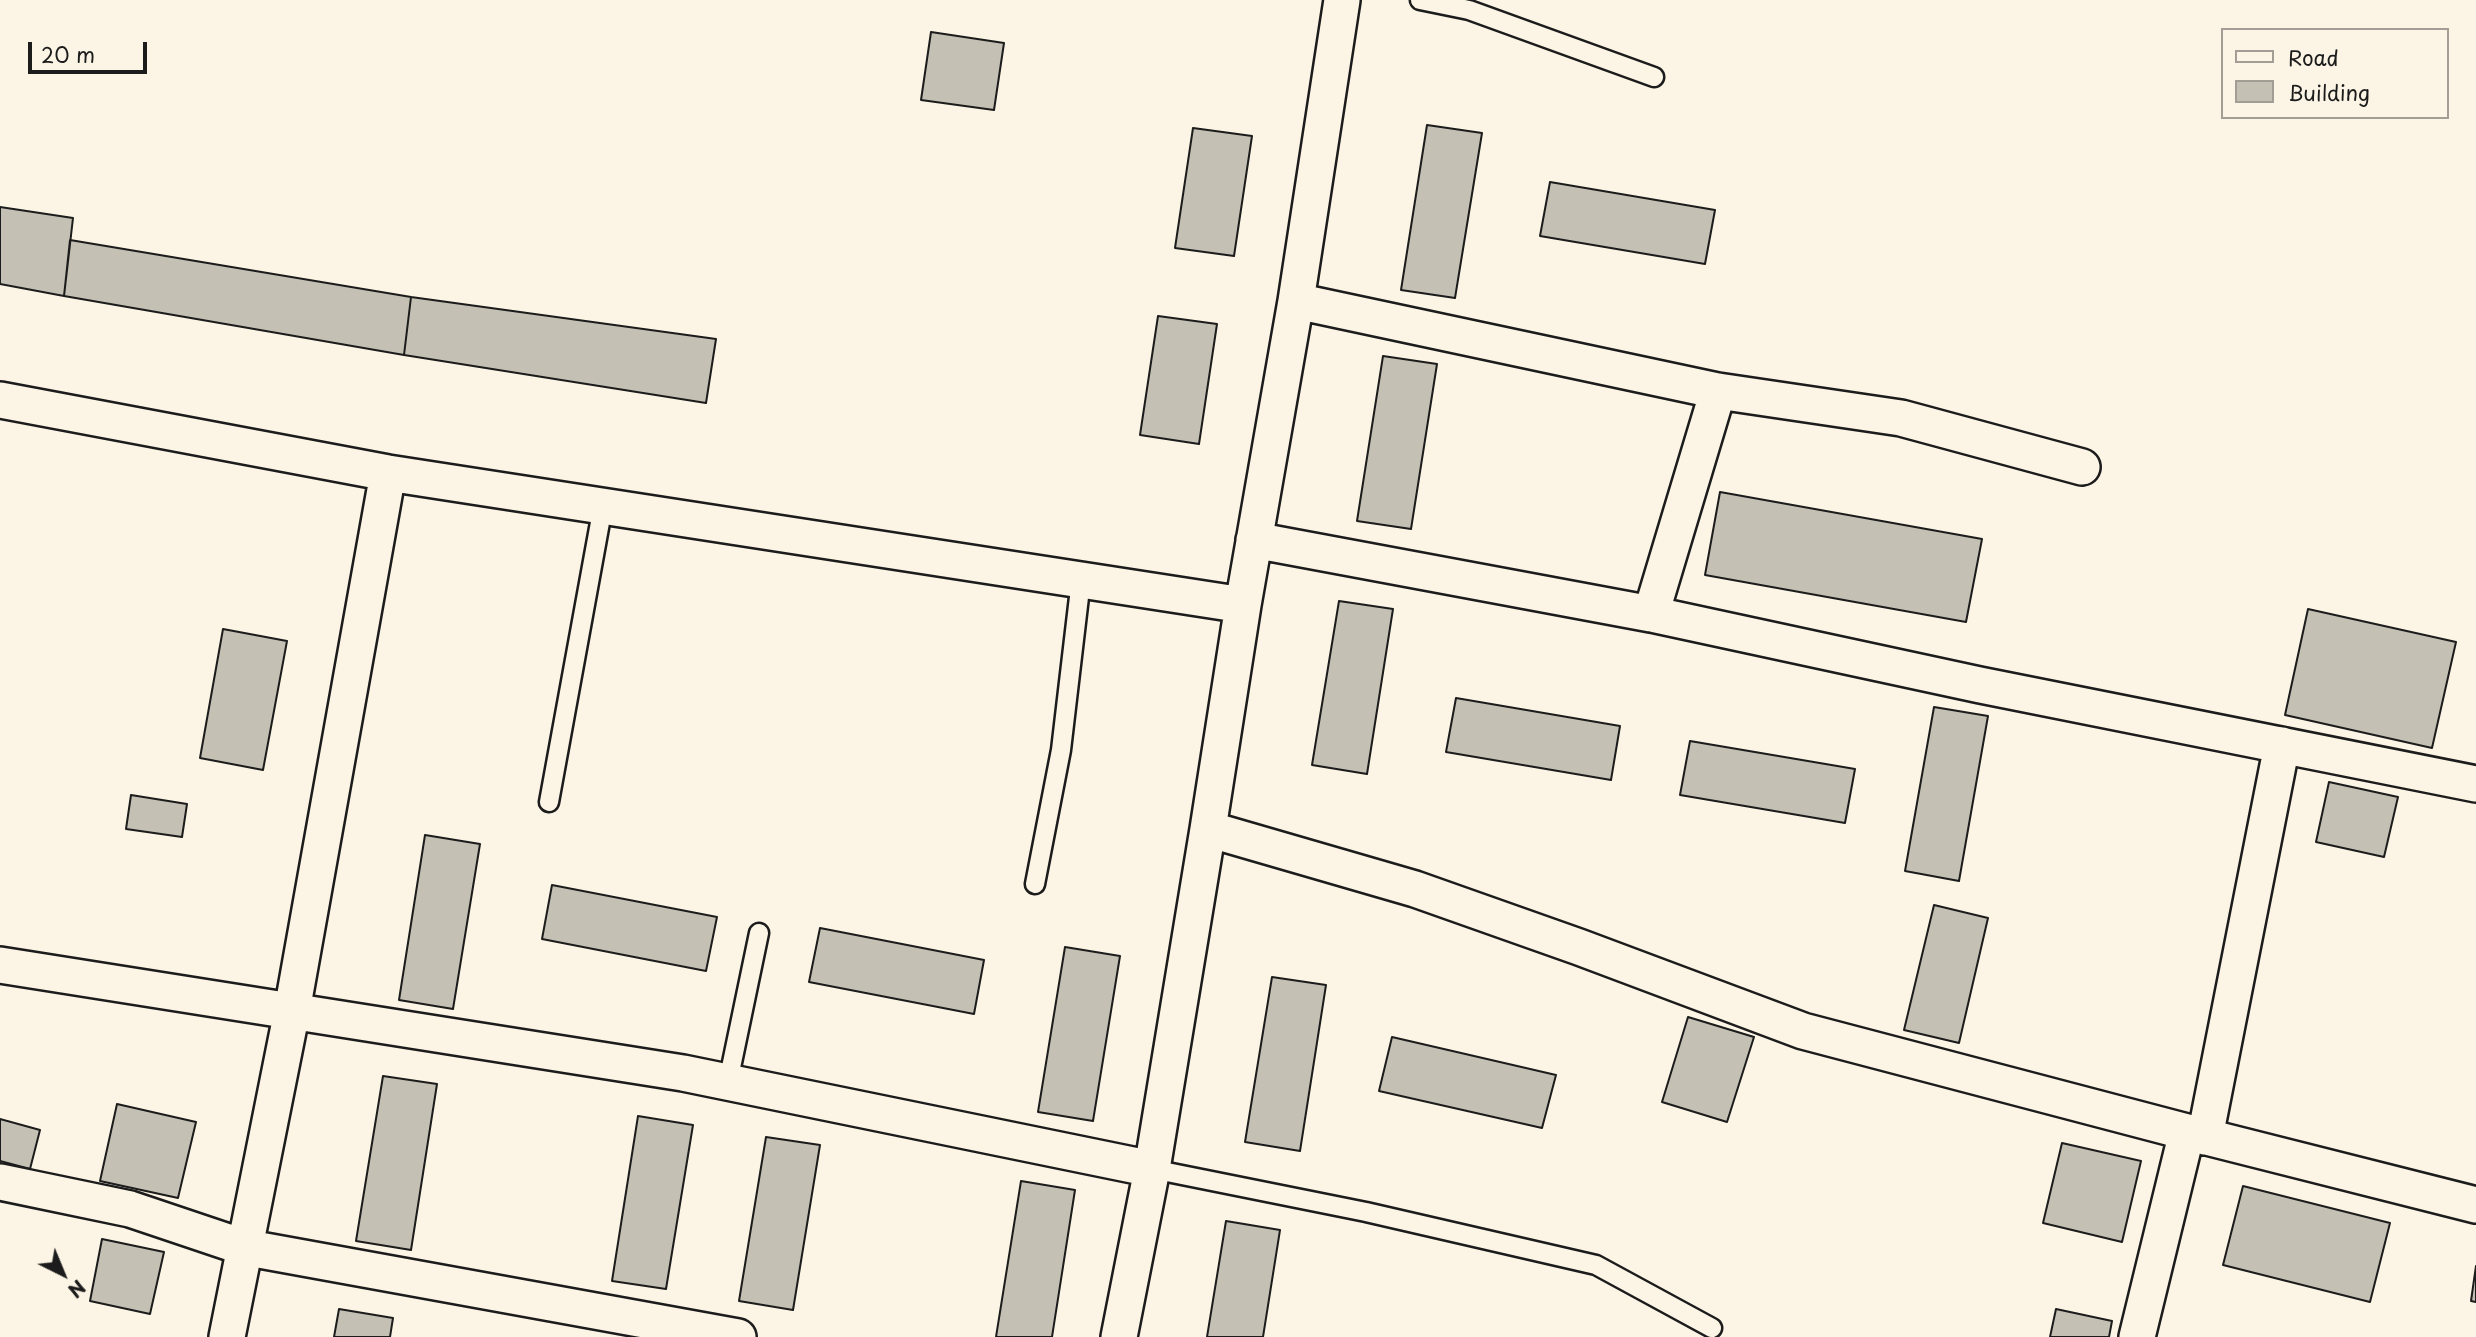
<!DOCTYPE html>
<style>
body{margin:0}
#map{position:relative;width:2476px;height:1337px;overflow:hidden;background:#fcf5e5;font-family:"Playpen Sans",sans-serif}
canvas{display:block}
.legend{position:absolute;left:2221px;top:28px;width:228px;height:91px;box-sizing:border-box;background:#fcf5e5;border:2px solid #a29e95;margin:0;padding:9px 12px;list-style:none;font-size:21px;color:#1c1c1c}
.legend li{display:flex;align-items:center;gap:14px;height:35px}
.legend b{width:35px;border:2px solid #a29e95}
.north{position:absolute;left:28px;top:1239px;width:70px;height:70px;-webkit-text-stroke:5px #fcf5e5;paint-order:stroke;rotate:137deg;font-size:19px;font-weight:700;line-height:28px;text-align:center;color:#1c1c1c}
.north::after{content:'';display:block;margin:auto;width:24px;height:32px;background:#1c1c1c;clip-path:polygon(50% 0,100% 100%,50% 72%,0 100%)}
.scale{position:absolute;left:28px;top:42px;width:119px;height:32px;box-sizing:border-box;border:4px solid #1c1c1c;border-top:0;padding-left:9px;font-size:21px;line-height:24px;white-space:nowrap;color:#1c1c1c;-webkit-text-stroke:5px #fcf5e5;paint-order:stroke}
</style>
<div id="map">
<canvas width="2476" height="1337"></canvas>
<ul class="legend">
<li><b style="height:9px;background:#fcf5e5"></b>Road</li>
<li><b style="height:19px;background:#c4c0b3"></b>Building</li>
</ul>
<div class="north">N</div>
<div class="scale">20 m</div>
</div>
<script>
const ctx = document.querySelector('canvas').getContext('2d');
ctx.lineJoin = 'round';
function fillPath(path, color) { ctx.fillStyle = color; ctx.fill(path, 'evenodd'); }
function trace(path, color, width, dash) { ctx.strokeStyle = color; ctx.lineWidth = width; ctx.lineCap = dash ? 'butt' : 'round'; ctx.setLineDash(dash || []); ctx.stroke(path); }
const building = new Path2D(`
 M 931,32 L 1004,43 L 994,110 L 921,100 Z
 M 1427,125 L 1482,133 L 1455,298 L 1401,290 Z
 M 1193,128 L 1252,136 L 1234,256 L 1175,248 Z
 M 1550,182 L 1715,210 L 1705,264 L 1540,236 Z
 M 0,207 L 73,218 L 64,296 L 0,284 Z
 M 70,240 L 411,297 L 404,355 L 64,296 Z
 M 411,297 L 716,339 L 706,403 L 404,355 Z
 M 1158,316 L 1217,324 L 1199,444 L 1140,435 Z
 M 1383,356 L 1437,364 L 1411,529 L 1357,521 Z
 M 1720,492 L 1982,539 L 1966,622 L 1705,575 Z
 M 1339,601 L 1393,609 L 1367,774 L 1312,765 Z
 M 2308,609 L 2456,642 L 2432,748 L 2285,715 Z
 M 223,629 L 287,641 L 263,770 L 200,758 Z
 M 1456,698 L 1620,726 L 1611,780 L 1446,752 Z
 M 1934,707 L 1988,716 L 1959,881 L 1905,871 Z
 M 1690,741 L 1855,769 L 1845,823 L 1680,795 Z
 M 2329,782 L 2398,797 L 2384,857 L 2316,842 Z
 M 131,795 L 187,804 L 182,837 L 126,829 Z
 M 425,835 L 480,844 L 453,1009 L 399,1000 Z
 M 552,885 L 717,917 L 706,971 L 542,939 Z
 M 1934,905 L 1988,918 L 1959,1043 L 1904,1030 Z
 M 820,928 L 984,960 L 974,1014 L 809,982 Z
 M 1065,947 L 1120,956 L 1093,1121 L 1038,1112 Z
 M 1272,977 L 1326,985 L 1300,1151 L 1245,1142 Z
 M 1688,1017 L 1754,1037 L 1727,1122 L 1662,1102 Z
 M 1392,1037 L 1556,1075 L 1542,1128 L 1379,1091 Z
 M 383,1076 L 437,1084 L 411,1250 L 356,1241 Z
 M 117,1104 L 196,1122 L 178,1198 L 100,1181 Z
 M 638,1116 L 693,1125 L 666,1289 L 612,1281 Z
 M 0,1119 L 40,1130 L 30,1169 L 0,1161 Z
 M 766,1137 L 820,1145 L 793,1310 L 739,1301 Z
 M 2062,1143 L 2141,1161 L 2122,1242 L 2043,1223 Z
 M 1021,1181 L 1075,1190 L 1052,1337 L 996,1337 Z
 M 2243,1186 L 2390,1223 L 2370,1302 L 2223,1265 Z
 M 1226,1221 L 1280,1230 L 1263,1337 L 1207,1337 Z
 M 102,1239 L 164,1252 L 150,1314 L 90,1301 Z
 M 2476,1266 L 2476,1302 L 2471,1301 Z
 M 339,1309 L 393,1318 L 390,1337 L 334,1337 Z
 M 2056,1309 L 2112,1321 L 2109,1337 L 2050,1337 Z`);
fillPath(building, '#c4c0b3');
trace(building, '#1c1c1c', 2);
const lane = new Path2D(`
 M 1420,0 L 1469,10 L 1654,77
 M 549,802 L 603,506
 M 1035,884 L 1061,750 L 1081,580
 M 728,1082 L 759,933
 M 1152,1169 L 1366,1212 L 1596,1265 L 1712,1328`);
const street = new Path2D(`
 M 1296,301 L 1718,391 L 1901,418 L 2082,467
 M 0,400 L 388,473 L 1243,605
 M 1254,540 L 1651,614 L 1980,685 L 2476,784
 M 1651,614 L 1718,391
 M 1208,829 L 1415,889 L 1579,947 L 1803,1031 L 2187,1132 L 2476,1205
 M 0,965 L 683,1073 L 1152,1169
 M 2205,1137 L 2282,745
 M 0,1182 L 130,1209 L 243,1247 L 738,1337
 M 227,1337 L 292,1011 L 388,473
 M 1119,1337 L 1152,1169 L 1208,829 L 1243,605 L 1296,301 L 1342,0
 M 2137,1337 L 2187,1132`);
trace(lane, '#1c1c1c', 23);
trace(street, '#1c1c1c', 40);
trace(lane, '#fcf5e5', 18);
trace(street, '#fcf5e5', 35);
</script>
